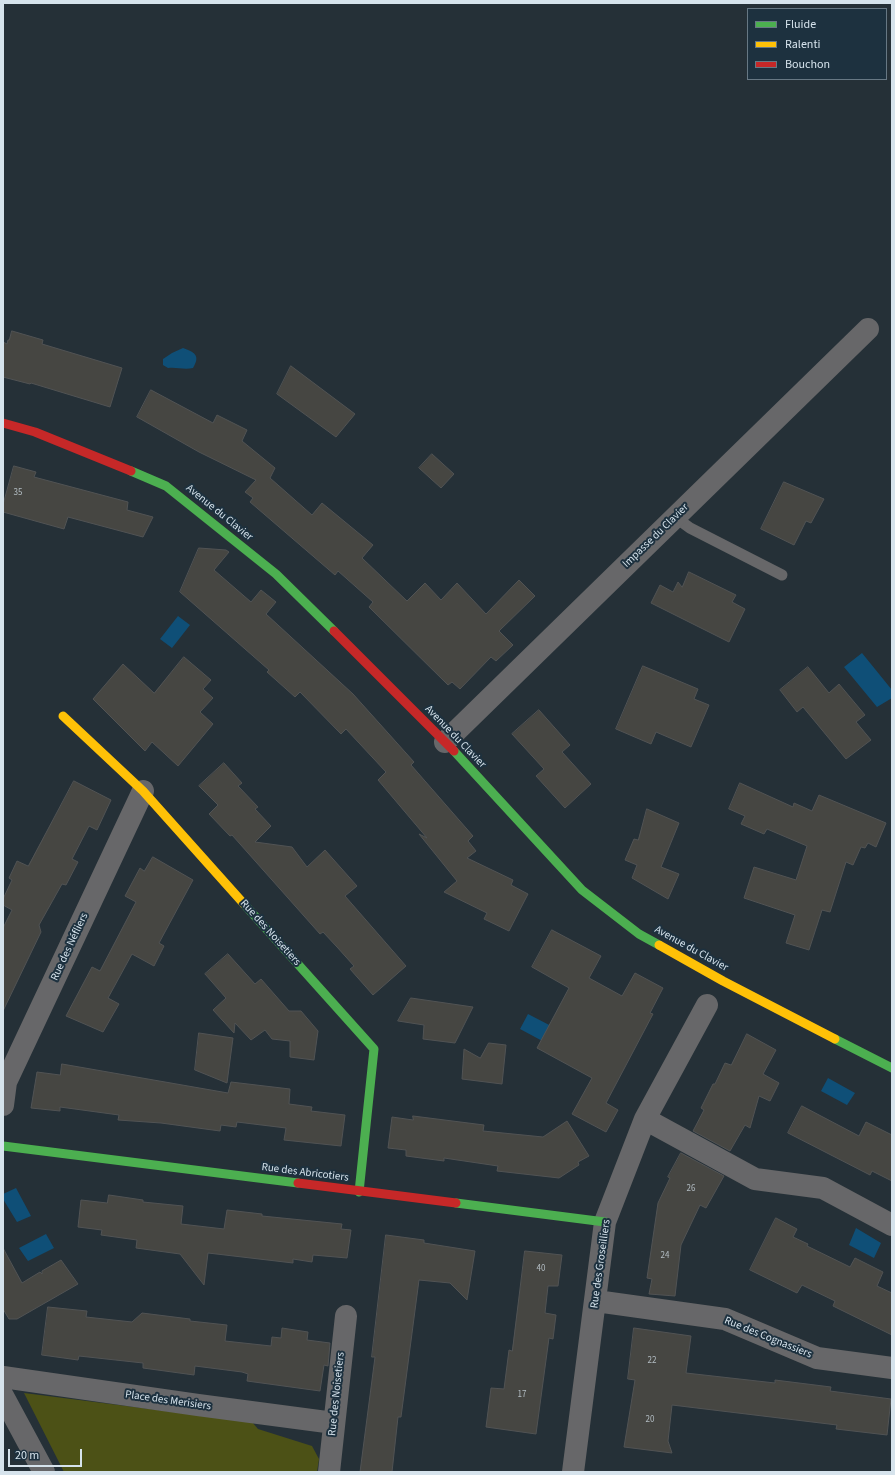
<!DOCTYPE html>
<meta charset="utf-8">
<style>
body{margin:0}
#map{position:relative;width:895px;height:1475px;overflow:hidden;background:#253037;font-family:"Source Sans 3",sans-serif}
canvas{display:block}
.frame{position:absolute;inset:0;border:4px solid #d6e3ec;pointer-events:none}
.legend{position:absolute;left:747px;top:8px;width:140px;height:72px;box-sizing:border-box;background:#1d313f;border:1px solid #677884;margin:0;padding:5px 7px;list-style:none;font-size:12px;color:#d6e3ec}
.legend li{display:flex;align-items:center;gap:8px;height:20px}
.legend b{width:20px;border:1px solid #677884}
.scale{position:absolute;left:8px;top:1449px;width:74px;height:18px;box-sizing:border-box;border:2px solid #d6e3ec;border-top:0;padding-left:5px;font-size:12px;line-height:14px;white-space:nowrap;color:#d6e3ec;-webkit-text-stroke:3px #1d313f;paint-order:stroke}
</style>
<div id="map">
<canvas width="895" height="1475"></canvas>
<div class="frame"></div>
<ul class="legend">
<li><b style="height:5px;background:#4caf50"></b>Fluide</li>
<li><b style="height:5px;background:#ffc107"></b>Ralenti</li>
<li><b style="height:5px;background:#c62828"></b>Bouchon</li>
</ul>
<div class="scale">20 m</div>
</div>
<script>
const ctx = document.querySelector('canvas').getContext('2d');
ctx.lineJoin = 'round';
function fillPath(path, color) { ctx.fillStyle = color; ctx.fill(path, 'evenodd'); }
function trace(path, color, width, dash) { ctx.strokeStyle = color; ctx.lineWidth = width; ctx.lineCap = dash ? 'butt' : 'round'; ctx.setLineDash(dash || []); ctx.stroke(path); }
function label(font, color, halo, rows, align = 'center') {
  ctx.font = font + ' "Source Sans 3",sans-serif'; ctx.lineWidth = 4; ctx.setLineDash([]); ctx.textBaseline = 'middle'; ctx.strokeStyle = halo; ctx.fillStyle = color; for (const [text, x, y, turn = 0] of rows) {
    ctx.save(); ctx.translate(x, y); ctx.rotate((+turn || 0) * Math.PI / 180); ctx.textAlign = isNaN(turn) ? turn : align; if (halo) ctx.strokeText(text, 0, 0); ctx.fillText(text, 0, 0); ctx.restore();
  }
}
fillPath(new Path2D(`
 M 24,1393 L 252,1422 L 258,1429 L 312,1446 L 319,1459 L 317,1472 L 64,1472 Z`), '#4c5116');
fillPath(new Path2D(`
 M 183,348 C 194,352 201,355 193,368 C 184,370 177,367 168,368 L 163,365 L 163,359 L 172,353 Z
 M 178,616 L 190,625 L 172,648 L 160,639 Z
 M 862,653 L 892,690 L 892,698 L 877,707 L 844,667 Z
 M 528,1014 L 555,1028 L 548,1044 L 520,1029 Z
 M 828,1078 L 855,1093 L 847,1105 L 821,1091 Z
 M 16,1188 L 31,1216 L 17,1222 L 3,1199 L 3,1194 Z
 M 856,1228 L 881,1243 L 874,1258 L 849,1245 Z
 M 46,1234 L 54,1248 L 28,1261 L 19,1248 Z`), '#0f4f77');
const building = new Path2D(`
 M 12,331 L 43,340 L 42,344 L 122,368 L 110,407 L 31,383 L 30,384 L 3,377 L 3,342 L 7,344 L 8,340 L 9,340 Z
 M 291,366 L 355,414 L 336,437 L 277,394 Z
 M 151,390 L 213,423 L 217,415 L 247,430 L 242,441 L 275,468 L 270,478 L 312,515 L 322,503 L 373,545 L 362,558 L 407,601 L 425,583 L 441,600 L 457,583 L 486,614 L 519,580 L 535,596 L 499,631 L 513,645 L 496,661 L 491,657 L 460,689 L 452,682 L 448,685 L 369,607 L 373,602 L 338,571 L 335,575 L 250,502 L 253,498 L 245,492 L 256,480 L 199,452 L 137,417 Z
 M 432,454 L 454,474 L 441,488 L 419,468 Z
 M 14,466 L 36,472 L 34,477 L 128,502 L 127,510 L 153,517 L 143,537 L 68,517 L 64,529 L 3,512 L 3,505 Z
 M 784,482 L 824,499 L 811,523 L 806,521 L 794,545 L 761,529 Z
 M 199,548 L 226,550 L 229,552 L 214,570 L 251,602 L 261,590 L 276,602 L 266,614 L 353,694 L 414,762 L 411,765 L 473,836 L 468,841 L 476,851 L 467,858 L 513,880 L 511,885 L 528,894 L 509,931 L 484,919 L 487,913 L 444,892 L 457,881 L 419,834 L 427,838 L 378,780 L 386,772 L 346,729 L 341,734 L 300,692 L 295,697 L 267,672 L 269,670 L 180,592 Z
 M 689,572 L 736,595 L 732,602 L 745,609 L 729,642 L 651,603 L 660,585 L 673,592 L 678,582 L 682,587 Z
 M 184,657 L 211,680 L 203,689 L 213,698 L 200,712 L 213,724 L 178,766 L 152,742 L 145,751 L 93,699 L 123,664 L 154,693 Z
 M 643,666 L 698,689 L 694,699 L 709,705 L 691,747 L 656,732 L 651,744 L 616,729 Z
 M 808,667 L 829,693 L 839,684 L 865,715 L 856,722 L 871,740 L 846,759 L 803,707 L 797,712 L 780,690 Z
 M 539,710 L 570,745 L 562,752 L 591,784 L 565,808 L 536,776 L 544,769 L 512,734 Z
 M 224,763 L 242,783 L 238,786 L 258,807 L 255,809 L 271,826 L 255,842 L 292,847 L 307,867 L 325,850 L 357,886 L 345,896 L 406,966 L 373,995 L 350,969 L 354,966 L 337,947 L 323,932 L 320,934 L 232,835 L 230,836 L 209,814 L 218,805 L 199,786 Z
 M 74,781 L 111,800 L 97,830 L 89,826 L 72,859 L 78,862 L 66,885 L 62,884 L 39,925 L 41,932 L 3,1011 L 3,928 L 12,910 L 3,905 L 3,899 L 12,880 L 9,878 L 17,861 L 28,866 Z
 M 740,783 L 793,807 L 794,803 L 812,811 L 819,795 L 886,823 L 876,847 L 868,843 L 865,848 L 861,847 L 853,865 L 846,862 L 830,912 L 822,910 L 809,950 L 786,943 L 795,915 L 744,898 L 754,867 L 796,880 L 807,846 L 767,829 L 764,834 L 741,824 L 745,816 L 729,809 Z
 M 647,809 L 679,823 L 661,867 L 679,874 L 668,899 L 632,878 L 637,865 L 625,860 L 634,839 L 638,840 Z
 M 153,857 L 193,880 L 159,943 L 164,946 L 154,966 L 132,954 L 108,998 L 119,1004 L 103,1032 L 66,1016 L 92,967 L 100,971 L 136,902 L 125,896 L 140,868 L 144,871 Z
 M 552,930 L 601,956 L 589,978 L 622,996 L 635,973 L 663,988 L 650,1013 L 653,1014 L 606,1103 L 618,1110 L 606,1132 L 572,1114 L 592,1078 L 537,1048 L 569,988 L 532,967 Z
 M 228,954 L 255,984 L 261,979 L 289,1011 L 301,1011 L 318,1031 L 314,1060 L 290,1057 L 290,1041 L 272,1039 L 265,1030 L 251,1040 L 235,1023 L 234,1033 L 213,1010 L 226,998 L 205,974 Z
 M 411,998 L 473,1007 L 455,1043 L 423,1039 L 424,1025 L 398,1021 Z
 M 199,1033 L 233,1038 L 227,1083 L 195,1070 Z
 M 747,1034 L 776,1050 L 763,1074 L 779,1083 L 770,1101 L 759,1096 L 750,1128 L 745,1125 L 730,1151 L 693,1131 L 704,1110 L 701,1108 L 713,1084 L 715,1084 L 725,1063 L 731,1065 Z
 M 489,1043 L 506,1045 L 502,1084 L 462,1079 L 464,1049 L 480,1058 Z
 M 62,1064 L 228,1093 L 231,1082 L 290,1089 L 289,1104 L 312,1107 L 311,1111 L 345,1115 L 341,1146 L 284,1140 L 286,1128 L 237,1122 L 236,1127 L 221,1125 L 220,1131 L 161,1123 L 118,1120 L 119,1115 L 60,1107 L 60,1111 L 31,1108 L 37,1072 L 60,1075 Z
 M 802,1106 L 859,1136 L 866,1122 L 892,1135 L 892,1181 L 872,1171 L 870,1175 L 788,1133 Z
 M 413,1116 L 484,1125 L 483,1131 L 543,1137 L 567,1121 L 589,1156 L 578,1162 L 579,1165 L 559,1178 L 497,1171 L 498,1166 L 444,1158 L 444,1161 L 406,1156 L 406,1150 L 388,1148 L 392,1117 L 413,1120 Z
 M 681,1153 L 724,1176 L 706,1208 L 700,1205 L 681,1245 L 675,1296 L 649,1294 L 652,1279 L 647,1278 L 658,1203 L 670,1178 L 668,1177 Z
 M 109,1195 L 143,1200 L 143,1202 L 183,1206 L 181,1224 L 224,1229 L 227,1210 L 262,1214 L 262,1216 L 342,1224 L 341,1229 L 351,1230 L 347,1258 L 313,1255 L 312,1262 L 293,1259 L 293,1263 L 208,1253 L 204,1285 L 180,1254 L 136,1248 L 137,1240 L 101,1235 L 102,1230 L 78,1227 L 81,1200 L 107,1203 Z
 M 776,1218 L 797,1229 L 793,1237 L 808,1244 L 807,1246 L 850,1267 L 855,1258 L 883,1272 L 877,1286 L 892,1293 L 892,1335 L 833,1306 L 835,1301 L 802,1285 L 797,1293 L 750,1270 Z
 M 386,1235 L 424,1240 L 424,1243 L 475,1251 L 467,1300 L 450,1283 L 419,1280 L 401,1417 L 398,1417 L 392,1472 L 360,1472 L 375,1357 L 372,1357 Z
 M 3,1248 L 22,1283 L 40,1272 L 42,1274 L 42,1271 L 61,1260 L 78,1284 L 17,1319 L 9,1319 L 3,1309 Z
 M 525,1251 L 562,1255 L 558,1286 L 548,1286 L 545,1313 L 556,1315 L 553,1339 L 549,1338 L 536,1434 L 486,1427 L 491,1388 L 504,1389 L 509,1350 L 512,1351 Z
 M 48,1307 L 87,1311 L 86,1317 L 132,1322 L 142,1313 L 190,1319 L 190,1321 L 227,1325 L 225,1341 L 271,1346 L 272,1337 L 281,1338 L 282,1328 L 308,1332 L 307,1340 L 330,1343 L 328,1366 L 324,1365 L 320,1391 L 247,1381 L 248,1374 L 242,1372 L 195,1366 L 194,1375 L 143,1368 L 143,1363 L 79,1356 L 78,1360 L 42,1355 Z
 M 634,1328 L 691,1336 L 686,1373 L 775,1383 L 775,1380 L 831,1387 L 830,1391 L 891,1399 L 887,1435 L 836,1429 L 837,1425 L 672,1405 L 668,1441 L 672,1453 L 624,1447 L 635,1380 L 628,1379 Z`);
fillPath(building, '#464642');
trace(building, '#515354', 1);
trace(new Path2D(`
 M 675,517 L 690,528 L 782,575`), '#676769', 11);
trace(new Path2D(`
 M 445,742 L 868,329
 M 3,1105 L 6,1082 L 143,791
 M 645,1119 L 755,1179 L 823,1188 L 892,1225
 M 596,1301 L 725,1319 L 817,1358 L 892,1368
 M 3,1377 L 198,1405 L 334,1423
 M 3,1396 L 44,1472
 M 329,1472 L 346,1316
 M 573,1472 L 605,1222 L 645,1119 L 707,1005`), '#676769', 22);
trace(new Path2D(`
 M 131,471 L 166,486 L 276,574 L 334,631
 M 454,751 L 582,890 L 639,934 L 659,945
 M 244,904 L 374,1049 L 359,1192
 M 835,1039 L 892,1068
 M 3,1146 L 298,1183
 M 456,1203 L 605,1222`), '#4caf50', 9);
trace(new Path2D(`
 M 63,716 L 143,791 L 244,904
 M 659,945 L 723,981 L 835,1039`), '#ffc107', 9);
trace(new Path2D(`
 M 3,423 L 35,432 L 131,471
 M 334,631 L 454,751
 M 298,1183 L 456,1203`), '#c62828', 9);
label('9px', '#b2bcc2', null, [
 ["35",18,493],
 ["26",691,1189],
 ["24",665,1256],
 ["40",541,1269],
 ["22",652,1361],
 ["17",522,1395],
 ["20",650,1420]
]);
label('11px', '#d6e3ec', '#1d313f', [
 ["Avenue du Clavier",219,513,39],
 ["Impasse du Clavier",656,536,-44],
 ["Avenue du Clavier",455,737,46],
 ["Rue des Noisetiers",270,933,48],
 ["Rue des Néfliers",70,947,-65],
 ["Avenue du Clavier",691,949,29],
 ["Rue des Abricotiers",305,1173,7],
 ["Rue des Groseilliers",601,1264,-82],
 ["Rue des Cognassiers",768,1338,22],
 ["Rue des Noisetiers",337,1394,-84],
 ["Place des Merisiers",168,1401,8]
]);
</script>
